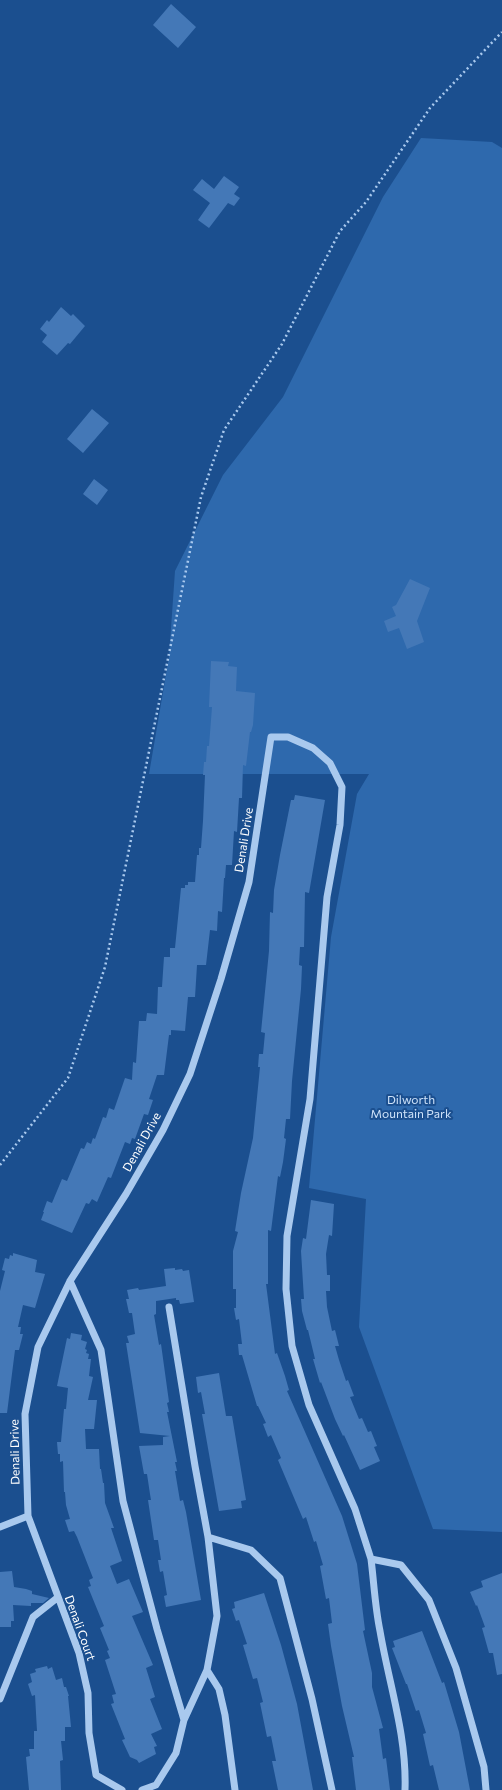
<!DOCTYPE html>
<style>
body{margin:0}
canvas{display:block;background:#1b4f8f}
</style>
<canvas width="502" height="1790"></canvas>
<script>
const ctx = document.querySelector('canvas').getContext('2d');
ctx.lineJoin = 'round';
function fillPath(path, color) { ctx.fillStyle = color; ctx.fill(path, 'evenodd'); }
function trace(path, color, width, dash) { ctx.strokeStyle = color; ctx.lineWidth = width; ctx.lineCap = dash ? 'butt' : 'round'; ctx.setLineDash(dash || []); ctx.stroke(path); }
function label(font, color, halo, rows, align = 'center') {
  ctx.font = font + ' Commissioner,sans-serif'; ctx.lineWidth = 4; ctx.setLineDash([]); ctx.textBaseline = 'middle'; ctx.strokeStyle = halo; ctx.fillStyle = color; for (const [text, x, y, turn = 0] of rows) {
    ctx.save(); ctx.translate(x, y); ctx.rotate((+turn || 0) * Math.PI / 180); ctx.textAlign = isNaN(turn) ? turn : align; if (halo) ctx.strokeText(text, 0, 0); ctx.fillText(text, 0, 0); ctx.restore();
  }
}
fillPath(new Path2D(`
 M 421,138 L 492,142 L 502,148 L 502,1532 L 433,1529 L 359,1327 L 366,1199 L 309,1188 L 331,937 L 357,794 L 369,774 L 149,774 L 169,657 L 175,571 L 223,475 L 283,397 L 383,197 Z`), '#2e69ad');
fillPath(new Path2D(`
 M 171,4 L 196,27 L 178,48 L 153,25 Z
 M 224,176 L 239,187 L 234,194 L 240,198 L 234,206 L 228,203 L 209,228 L 198,220 L 210,203 L 193,190 L 202,179 L 214,189 Z
 M 61,307 L 71,316 L 73,314 L 85,326 L 70,344 L 68,343 L 57,355 L 42,342 L 47,335 L 40,329 L 47,320 L 49,322 Z
 M 92,409 L 109,423 L 83,453 L 67,439 Z
 M 94,479 L 108,490 L 97,505 L 83,494 Z
 M 410,579 L 430,588 L 417,621 L 424,642 L 407,649 L 399,628 L 388,632 L 384,621 L 396,616 L 392,607 L 396,605 Z
 M 211,661 L 229,662 L 228,666 L 237,667 L 236,691 L 255,693 L 253,725 L 251,732 L 250,732 L 246,766 L 243,765 L 242,798 L 239,798 L 237,832 L 234,831 L 232,865 L 226,865 L 225,878 L 224,878 L 222,912 L 218,911 L 217,931 L 210,930 L 206,965 L 197,965 L 195,997 L 188,997 L 185,1031 L 171,1030 L 171,1035 L 169,1035 L 164,1075 L 157,1075 L 149,1099 L 153,1100 L 148,1115 L 144,1114 L 135,1139 L 132,1138 L 130,1144 L 125,1142 L 111,1178 L 108,1177 L 97,1202 L 92,1199 L 89,1204 L 86,1203 L 72,1233 L 41,1220 L 44,1212 L 43,1212 L 47,1201 L 52,1203 L 62,1179 L 67,1181 L 81,1148 L 84,1149 L 87,1142 L 91,1144 L 93,1138 L 95,1139 L 103,1117 L 106,1118 L 109,1108 L 114,1110 L 125,1078 L 132,1080 L 133,1062 L 136,1063 L 139,1021 L 146,1021 L 147,1013 L 157,1014 L 158,987 L 162,987 L 164,957 L 170,957 L 170,948 L 175,948 L 181,888 L 185,888 L 185,885 L 188,885 L 188,882 L 195,882 L 197,855 L 199,855 L 199,848 L 201,848 L 203,821 L 205,775 L 203,775 L 204,762 L 206,762 L 207,746 L 209,746 L 212,707 L 209,707 Z
 M 295,795 L 325,800 L 309,893 L 305,892 L 304,947 L 300,947 L 299,965 L 302,966 L 301,989 L 292,1081 L 290,1119 L 286,1119 L 284,1138 L 286,1139 L 283,1162 L 280,1177 L 278,1176 L 271,1231 L 268,1230 L 268,1284 L 266,1284 L 275,1354 L 277,1353 L 285,1376 L 289,1390 L 287,1391 L 342,1516 L 357,1564 L 365,1630 L 363,1631 L 372,1673 L 372,1687 L 383,1728 L 379,1729 L 383,1759 L 386,1758 L 390,1790 L 356,1790 L 352,1757 L 354,1757 L 342,1706 L 331,1646 L 328,1624 L 332,1623 L 329,1598 L 326,1599 L 320,1566 L 323,1565 L 316,1541 L 314,1542 L 306,1517 L 303,1519 L 278,1460 L 281,1458 L 271,1435 L 268,1437 L 263,1424 L 266,1423 L 258,1406 L 257,1406 L 242,1355 L 239,1355 L 238,1344 L 242,1344 L 239,1319 L 236,1320 L 234,1308 L 236,1308 L 236,1289 L 233,1289 L 233,1251 L 238,1232 L 235,1231 L 241,1193 L 253,1138 L 260,1067 L 258,1067 L 259,1054 L 263,1054 L 265,1033 L 261,1032 L 269,951 L 270,912 L 273,913 L 274,890 L 280,855 L 291,800 L 294,800 Z
 M 311,1200 L 334,1204 L 332,1236 L 329,1235 L 326,1254 L 327,1275 L 330,1275 L 330,1291 L 326,1291 L 327,1307 L 332,1331 L 335,1330 L 339,1346 L 335,1346 L 339,1360 L 346,1381 L 348,1380 L 354,1396 L 350,1397 L 359,1419 L 362,1418 L 368,1432 L 371,1431 L 377,1446 L 374,1447 L 380,1461 L 360,1470 L 344,1435 L 343,1436 L 335,1419 L 321,1382 L 320,1383 L 313,1359 L 315,1359 L 308,1330 L 307,1330 L 302,1311 L 301,1299 L 304,1299 L 301,1251 L 303,1238 L 306,1239 Z
 M 13,1253 L 37,1260 L 35,1272 L 45,1274 L 35,1308 L 23,1305 L 18,1327 L 21,1327 L 20,1334 L 23,1334 L 19,1350 L 15,1350 L 7,1413 L 0,1413 L 0,1291 L 5,1271 L 2,1270 L 5,1258 L 9,1259 L 10,1255 L 13,1256 Z
 M 175,1268 L 175,1270 L 182,1269 L 183,1271 L 189,1270 L 194,1302 L 180,1304 L 179,1300 L 176,1300 L 176,1298 L 156,1301 L 156,1314 L 154,1315 L 159,1345 L 161,1344 L 169,1402 L 167,1403 L 169,1412 L 167,1412 L 177,1462 L 175,1462 L 177,1471 L 175,1471 L 180,1501 L 183,1500 L 186,1512 L 201,1600 L 166,1607 L 164,1596 L 167,1595 L 163,1571 L 160,1572 L 158,1560 L 161,1560 L 158,1540 L 154,1540 L 148,1500 L 151,1500 L 150,1494 L 147,1474 L 144,1474 L 139,1446 L 163,1445 L 163,1437 L 170,1436 L 140,1433 L 126,1343 L 129,1343 L 127,1336 L 135,1334 L 132,1313 L 129,1313 L 126,1299 L 129,1299 L 127,1290 L 138,1288 L 139,1290 L 166,1286 L 164,1269 Z
 M 71,1333 L 82,1335 L 81,1340 L 87,1342 L 85,1349 L 87,1350 L 86,1353 L 89,1354 L 88,1359 L 91,1359 L 89,1376 L 93,1377 L 88,1400 L 97,1400 L 94,1429 L 85,1429 L 86,1449 L 99,1449 L 100,1469 L 101,1469 L 103,1483 L 104,1483 L 105,1503 L 114,1528 L 111,1528 L 122,1561 L 110,1566 L 117,1584 L 129,1579 L 143,1612 L 132,1616 L 153,1665 L 146,1668 L 155,1697 L 150,1699 L 162,1729 L 151,1734 L 157,1746 L 154,1747 L 156,1754 L 139,1763 L 137,1760 L 130,1757 L 122,1740 L 125,1739 L 111,1704 L 114,1703 L 112,1695 L 116,1694 L 105,1660 L 110,1658 L 107,1651 L 109,1650 L 100,1628 L 104,1626 L 88,1587 L 91,1586 L 89,1580 L 93,1578 L 77,1537 L 74,1531 L 69,1532 L 65,1520 L 70,1519 L 66,1505 L 65,1492 L 64,1492 L 63,1461 L 60,1462 L 60,1454 L 58,1454 L 57,1442 L 61,1442 L 64,1409 L 66,1409 L 68,1388 L 57,1386 L 67,1338 L 70,1339 Z
 M 219,1373 L 226,1416 L 232,1416 L 246,1500 L 241,1501 L 242,1508 L 219,1511 L 202,1414 L 205,1414 L 201,1392 L 198,1393 L 196,1377 Z
 M 12,1571 L 14,1587 L 26,1589 L 32,1591 L 32,1594 L 49,1598 L 43,1603 L 31,1603 L 31,1606 L 13,1605 L 14,1621 L 11,1621 L 11,1627 L 0,1627 L 0,1572 Z
 M 502,1573 L 502,1674 L 497,1675 L 493,1653 L 489,1653 L 482,1628 L 485,1627 L 477,1605 L 476,1606 L 470,1592 L 483,1587 L 481,1581 Z
 M 264,1593 L 281,1645 L 297,1704 L 313,1790 L 278,1790 L 272,1761 L 276,1761 L 271,1736 L 267,1737 L 260,1703 L 263,1702 L 257,1678 L 253,1679 L 243,1645 L 247,1644 L 239,1620 L 236,1621 L 232,1609 L 235,1608 L 234,1602 Z
 M 422,1631 L 442,1683 L 444,1682 L 459,1732 L 470,1790 L 439,1790 L 433,1765 L 430,1766 L 423,1734 L 426,1733 L 419,1710 L 416,1711 L 407,1684 L 406,1684 L 392,1648 L 395,1647 L 393,1641 Z
 M 47,1666 L 48,1669 L 52,1667 L 56,1680 L 62,1678 L 64,1687 L 66,1687 L 69,1696 L 68,1696 L 71,1727 L 65,1727 L 65,1741 L 61,1741 L 63,1760 L 60,1761 L 61,1790 L 29,1790 L 26,1757 L 30,1756 L 29,1749 L 34,1749 L 34,1731 L 37,1731 L 35,1695 L 32,1696 L 28,1684 L 32,1682 L 30,1674 L 36,1672 L 35,1669 Z`), '#4478b7');
trace(new Path2D(`
 M 0,1165 L 68,1078 L 105,967 L 201,497 L 224,430 L 282,344 L 340,231 L 366,202 L 430,108 L 502,32`), '#a9c9ee', 2.5, [2, 3]);
trace(new Path2D(`
 M 70,1281 L 101,1350 L 123,1501 L 157,1629 L 184,1720
 M 28,1516 L 79,1653 L 88,1693 L 89,1733 L 96,1775 L 122,1790
 M 0,1527 L 28,1516 L 25,1414 L 38,1347 L 70,1281 L 126,1194 L 163,1130 L 190,1074 L 221,979 L 249,882 L 271,737 L 288,737 L 313,748 L 330,763 L 342,787 L 340,825 L 327,897 L 310,1099 L 287,1236 L 286,1289 L 292,1346 L 309,1405 L 355,1509 L 371,1559 L 401,1565 L 429,1600 L 456,1668 L 484,1767 L 486,1790
 M 208,1537 L 251,1550 L 280,1578 L 312,1699 L 332,1790
 M 371,1559 C 374,1583 375,1607 380,1631 C 389,1684 407,1736 405,1790
 M 207,1670 L 219,1689 L 225,1715 L 235,1790
 M 0,1699 L 33,1617 L 57,1598
 M 142,1790 L 156,1785 L 176,1753 L 184,1720 L 207,1670 L 217,1616 L 208,1537 L 195,1466 L 169,1307`), '#a9c9ee', 7);
label('12px', '#fff', '#1b4f8f', [
 ["Denali Drive",244,840,-81],
 ["Denali Drive",142,1142,-61],
 ["Denali Drive",15,1452,-91],
 ["Denali Court",80,1628,70]
]);
label('12px', '#cfe3fa', '#1b4f8f', [
 ["Dilworth",411,1100],
 ["Mountain Park",411,1114]
]);
</script>
